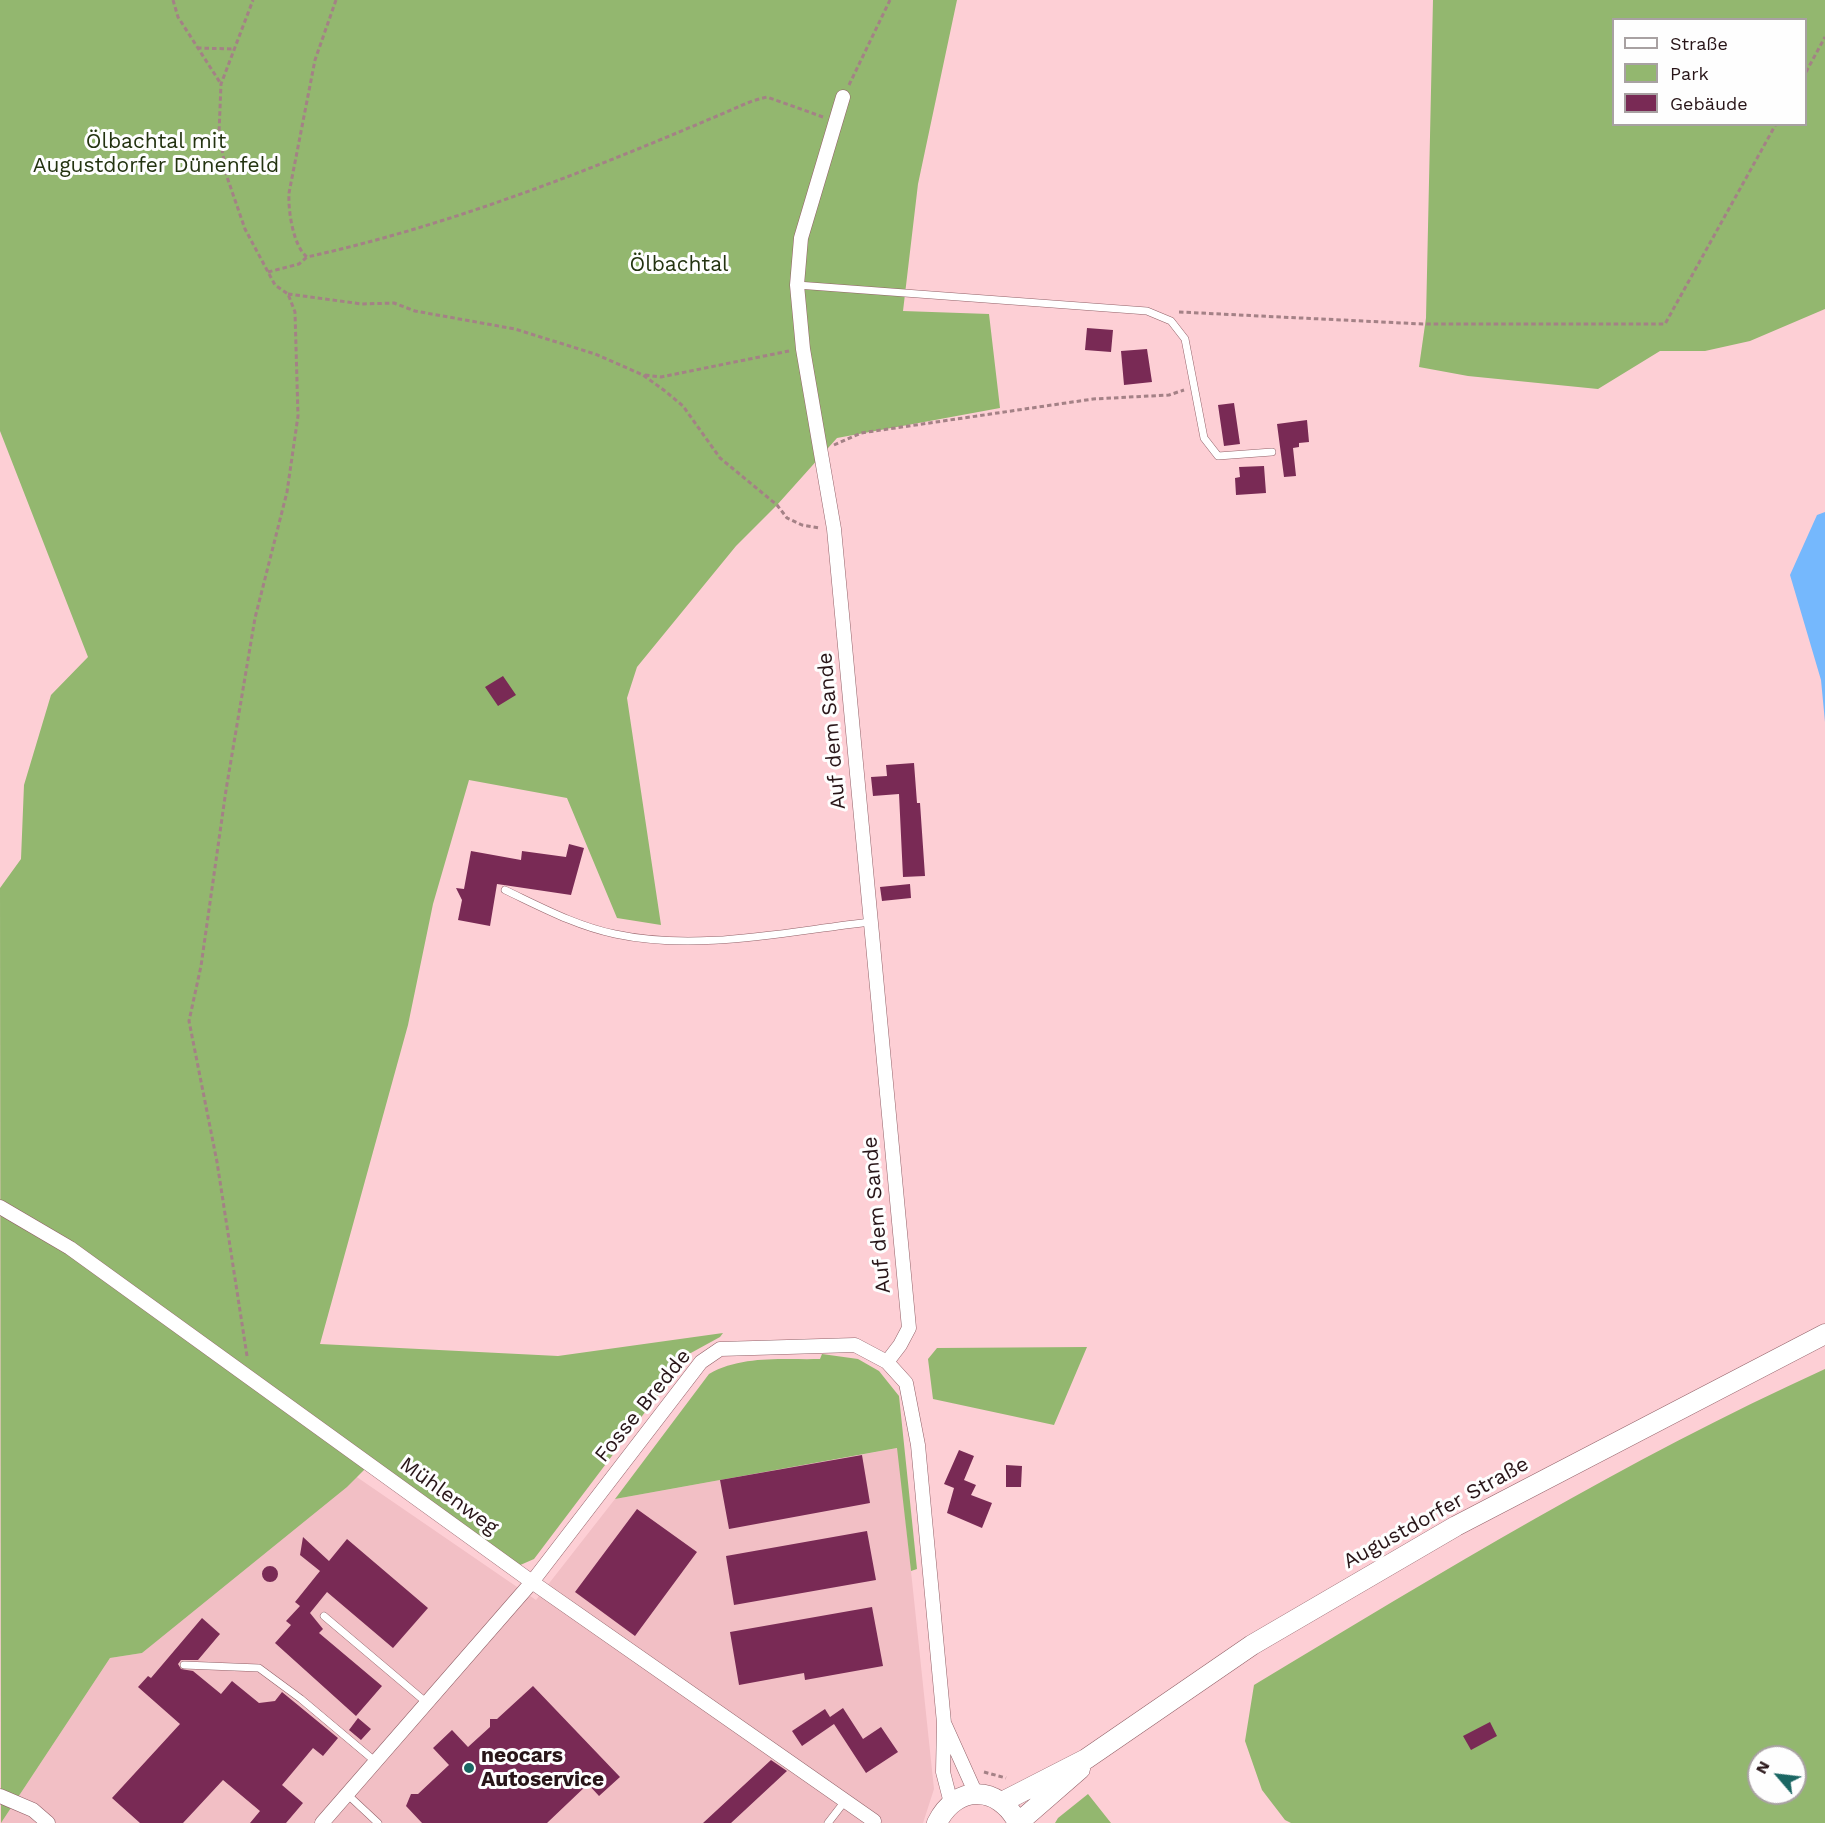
<!DOCTYPE html>
<meta charset="utf-8">
<style>
body{margin:0}
#map{position:relative;width:1825px;height:1823px;overflow:hidden;background:#fdcfd5;font-family:"Work Sans",sans-serif}
canvas{display:block}
.legend{position:absolute;left:1612px;top:18px;width:195px;height:108px;box-sizing:border-box;background:#fefefe;border:2px solid #a8a1a2;margin:0;padding:8px 10px;list-style:none;font-size:18px;color:#281518}
.legend li{display:flex;align-items:center;gap:12px;height:30px}
.legend b{width:30px;border:2px solid #a8a1a2}
.north{position:absolute;left:1747px;top:1745px;width:60px;height:60px;box-sizing:border-box;background:#fefefe;border:2px solid #a8a1a2;border-radius:50%;rotate:298deg;font-size:16px;font-weight:700;line-height:24px;text-align:center;color:#281518}
.north::after{content:'';display:block;margin:auto;width:21px;height:27px;background:#1a6663;clip-path:polygon(50% 0,100% 100%,50% 72%,0 100%)}
</style>
<div id="map">
<canvas width="1825" height="1823"></canvas>
<ul class="legend">
<li><b style="height:8px;background:#fff"></b>Straße</li>
<li><b style="height:16px;background:#93b76f"></b>Park</li>
<li><b style="height:16px;background:#792a55"></b>Gebäude</li>
</ul>
<div class="north">N</div>
</div>
<script>
const ctx = document.querySelector('canvas').getContext('2d');
ctx.lineJoin = 'round';
function fillPath(path, color) { ctx.fillStyle = color; ctx.fill(path, 'evenodd'); }
function trace(path, color, width, dash) { ctx.strokeStyle = color; ctx.lineWidth = width; ctx.lineCap = dash ? 'butt' : 'round'; ctx.setLineDash(dash || []); ctx.stroke(path); }
function label(font, color, halo, rows, align = 'center') {
  ctx.font = font + ' "Work Sans",sans-serif'; ctx.lineWidth = 6; ctx.setLineDash([]); ctx.textBaseline = 'middle'; ctx.strokeStyle = halo; ctx.fillStyle = color; for (const [text, x, y, turn = 0] of rows) {
    ctx.save(); ctx.translate(x, y); ctx.rotate((+turn || 0) * Math.PI / 180); ctx.textAlign = isNaN(turn) ? turn : align; if (halo) ctx.strokeText(text, 0, 0); ctx.fillText(text, 0, 0); ctx.restore();
  }
}
fillPath(new Path2D(`
 M 898,1448 L 934,1789 L 923,1823 L 1,1823 L 110,1658 L 142,1653 L 348,1471 L 536,1600 L 615,1499 Z`), '#f2bfc5');
fillPath(new Path2D(`
 M 0,0 L 957,0 L 918,184 L 903,311 L 989,314 L 1000,408 L 837,438 L 777,505 L 736,546 L 637,667 L 627,698 L 661,925 L 617,918 L 567,798 L 469,780 L 433,904 L 408,1025 L 320,1344 L 558,1356 L 723,1333 L 720,1337 L 689,1354 L 534,1559 L 518,1566 L 366,1468 L 347,1487 L 142,1653 L 110,1658 L 1,1823 L 0,888 L 21,859 L 24,785 L 51,695 L 88,657 L 0,431 Z
 M 1433,0 L 1825,0 L 1825,309 L 1750,341 L 1705,351 L 1660,351 L 1598,389 L 1468,376 L 1419,367 L 1426,318 ZM 1614,20 L 1806,20 L 1806,124 L 1614,124 Z
 M 1087,1347 L 1054,1425 L 933,1399 L 928,1359 L 937,1348 Z
 M 822,1354 L 858,1359 L 879,1371 L 899,1396 L 917,1569 L 911,1571 L 897,1448 L 615,1499 L 709,1374 C 742,1355 784,1360 820,1359 Z
 M 1825,1369 L 1825,1823 L 1291,1823 L 1285,1820 L 1262,1790 L 1245,1741 L 1254,1685 C 1440,1573 1627,1459 1825,1369 ZM 1759,1757 L 1795,1757 L 1795,1793 L 1759,1793 Z
 M 1088,1794 L 1111,1823 L 1055,1823 L 1058,1818 Z`), '#93b76f');
fillPath(new Path2D(`
 M 1825,512 L 1825,722 L 1821,680 L 1790,575 L 1817,515 Z`), '#75b8fd');
fillPath(new Path2D(`
 M 1087,328 L 1113,330 L 1111,352 L 1085,350 Z
 M 1147,349 L 1152,382 L 1124,385 L 1121,351 Z
 M 1234,403 L 1240,444 L 1224,446 L 1218,405 Z
 M 1307,420 L 1309,442 L 1299,443 L 1299,447 L 1293,448 L 1296,476 L 1284,477 L 1277,424 Z
 M 1264,466 L 1266,493 L 1236,495 L 1235,478 L 1240,477 L 1239,467 Z
 M 503,676 L 516,695 L 498,706 L 485,687 Z
 M 914,763 L 917,803 L 920,803 L 925,876 L 903,877 L 899,794 L 873,796 L 871,777 L 887,776 L 886,765 Z
 M 569,844 L 584,848 L 571,895 L 497,884 L 490,926 L 458,920 L 462,900 L 456,888 L 464,889 L 471,851 L 521,860 L 522,851 L 566,857 Z
 M 910,884 L 911,898 L 882,901 L 880,887 Z
 M 959,1450 L 974,1456 L 964,1480 L 976,1485 L 971,1495 L 992,1503 L 982,1528 L 947,1513 L 954,1488 L 944,1484 Z
 M 862,1455 L 870,1503 L 729,1529 L 720,1480 Z
 M 1006,1465 L 1022,1466 L 1021,1487 L 1006,1487 Z
 M 637,1509 L 697,1552 L 635,1636 L 575,1592 Z
 M 867,1531 L 876,1580 L 734,1605 L 726,1556 Z
 M 303,1537 L 329,1561 L 347,1539 L 428,1608 L 393,1648 L 327,1592 L 310,1613 L 323,1629 L 319,1633 L 382,1686 L 356,1716 L 275,1643 L 291,1625 L 286,1621 L 300,1606 L 295,1602 L 320,1571 L 300,1555 Z
 M262 1574a8 8 0 1 1 16 0a8 8 0 1 1-16 0Z
 M 872,1607 L 883,1666 L 805,1680 L 804,1673 L 739,1685 L 730,1632 Z
 M 202,1618 L 220,1634 L 198,1660 L 181,1660 L 178,1664 L 181,1669 L 193,1671 L 221,1694 L 232,1681 L 259,1703 L 275,1701 L 282,1692 L 338,1738 L 323,1756 L 313,1748 L 282,1785 L 303,1803 L 286,1823 L 250,1823 L 260,1811 L 223,1780 L 183,1823 L 140,1823 L 112,1798 L 180,1724 L 138,1687 L 148,1676 L 151,1678 Z
 M 533,1686 L 620,1777 L 599,1796 L 588,1784 L 547,1823 L 422,1823 L 406,1806 L 411,1794 L 418,1794 L 449,1765 L 433,1748 L 452,1730 L 468,1747 L 490,1727 L 490,1719 L 497,1719 Z
 M 843,1708 L 863,1739 L 881,1727 L 898,1752 L 866,1773 L 834,1724 L 802,1746 L 792,1731 L 825,1709 L 830,1717 Z
 M 358,1718 L 371,1729 L 361,1740 L 349,1730 Z
 M 1490,1722 L 1497,1736 L 1471,1750 L 1463,1736 Z
 M 771,1760 L 787,1771 L 731,1823 L 703,1823 Z`), '#792a55');
const service = new Path2D(`
 M 797,285 L 1147,311 L 1171,321 L 1185,339 L 1204,438 L 1218,456 L 1272,452
 M 505,890 C 541,907 576,926 615,934 C 699,952 788,931 871,922
 M 324,1616 L 427,1703
 M 184,1665 L 259,1668 L 301,1699 L 376,1762
 M 348,1795 L 378,1823
 M 828,1823 L 845,1801`);
const minor = new Path2D(`
 M 843,97 L 801,238 L 797,285 L 803,349 L 834,529 L 909,1328 L 900,1345 L 887,1362
 M 0,1207 L 70,1248 L 532,1582 L 874,1821
 M 945,1725 L 976,1794
 M 0,1796 L 33,1810 L 48,1823
 M 322,1823 L 532,1582 L 701,1362 L 720,1349 L 855,1345 L 887,1362 L 906,1383 L 918,1445 L 944,1723 L 943,1772 L 951,1803`);
const secondary = new Path2D(`
 M 1002,1802 L 1086,1759 L 1252,1645 L 1456,1526 L 1825,1334
 M 937,1823 C 956,1784 999,1785 1018,1823
 M 1018,1823 L 1080,1769`);
trace(service, '#926168', 8);
trace(minor, '#926168', 15);
trace(secondary, '#926168', 21);
trace(new Path2D(`
 M 173,0 L 178,17 L 221,84
 M 336,0 L 315,60 L 289,193 C 288,210 293,246 307,257 C 461,223 608,163 752,101 L 767,97 L 823,117
 M 197,48 L 234,49
 M 1806,72 L 1825,37
 M 849,85 L 890,0
 M 268,272 L 299,264 L 307,257
 M 288,294 L 362,304 L 394,303 L 415,311 L 515,329 L 595,354 L 643,375 L 665,391 L 683,406 L 720,458 L 777,505 L 787,518 L 802,525 L 820,528
 M 1179,312 L 1423,324 L 1665,324 L 1776,124
 M 645,375 L 661,377 L 789,351
 M 834,445 L 861,433 L 1093,399 L 1169,395 L 1184,390
 M 247,1356 L 217,1162 L 189,1021 L 201,966 L 226,790 L 255,618 L 287,492 L 298,416 L 295,312 L 288,294 L 275,285 L 245,229 L 227,177 L 219,133 L 221,84 L 253,0
 M 984,1772 L 1006,1778`), '#a48186', 3, [4.5, 3]);
trace(service, '#fff', 7);
trace(minor, '#fff', 14);
trace(secondary, '#fff', 20);
for (const [x, y, r, color] of [
 [469,1768,6,"#1a6663"]
]) { const dot = new Path2D(); dot.arc(x, y, r, 0, 2 * Math.PI); ctx.fillStyle = color; ctx.fill(dot); trace(dot, '#fefefe', 2); }
label('21px', '#233310', '#fefefe', [
 ["Ölbachtal mit",156,142],
 ["Augustdorfer Dünenfeld",156,166],
 ["Ölbachtal",679,265]
]);
label('21px', '#281518', '#fefefe', [
 ["Auf dem Sande",832,731,-95],
 ["Auf dem Sande",877,1215,-95],
 ["Fosse Bredde",643,1406,-51],
 ["Mühlenweg",449,1496,36],
 ["Augustdorfer Straße",1436,1513,-29]
]);
label('bold 21px', '#281518', '#fefefe', [
 ["neocars",481,1756],
 ["Autoservice",481,1780]
], 'left');
</script>
